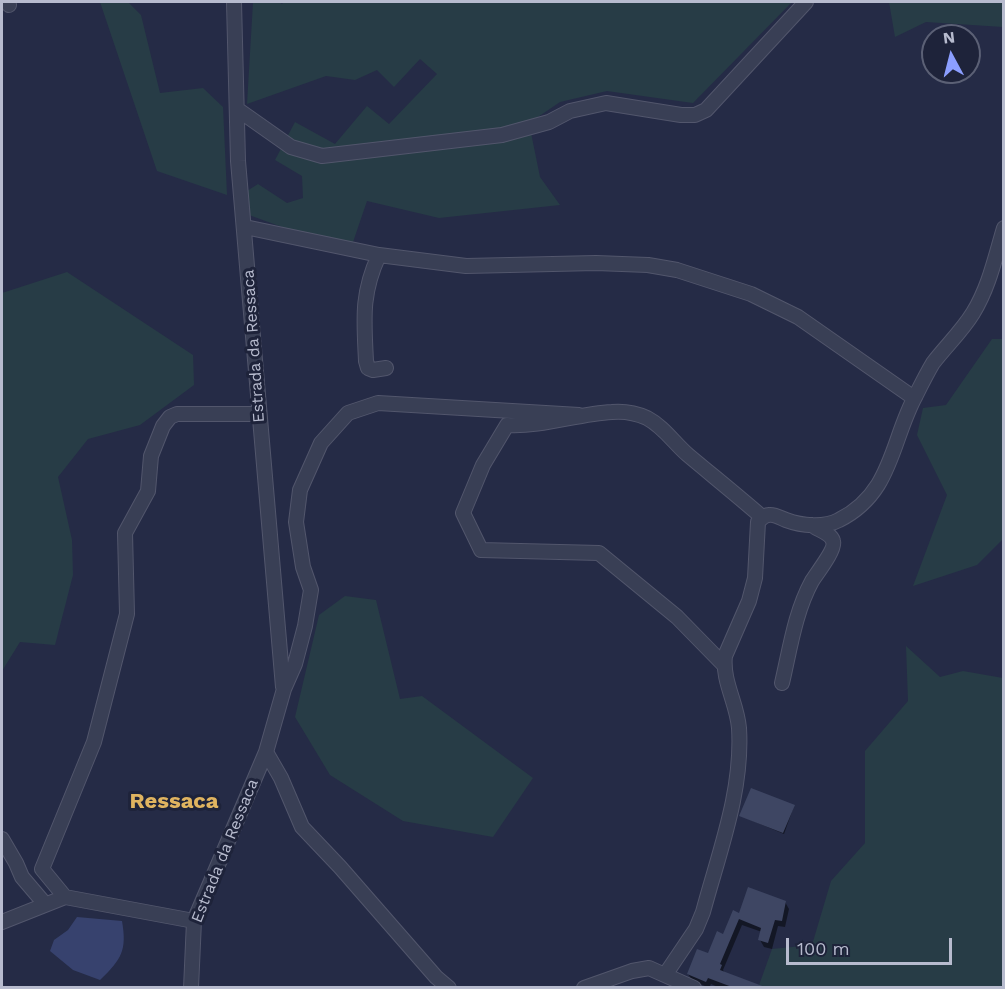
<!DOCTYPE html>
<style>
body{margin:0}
#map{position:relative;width:1005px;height:989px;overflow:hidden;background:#252b46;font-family:"Work Sans",sans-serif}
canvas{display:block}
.frame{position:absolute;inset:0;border:3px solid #b7bbce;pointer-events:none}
.north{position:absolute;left:921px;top:24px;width:60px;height:60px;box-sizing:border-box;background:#1e233a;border:2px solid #5b6075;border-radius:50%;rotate:353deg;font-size:16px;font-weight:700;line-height:24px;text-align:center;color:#b7bbce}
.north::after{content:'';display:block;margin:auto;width:21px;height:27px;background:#8b9eff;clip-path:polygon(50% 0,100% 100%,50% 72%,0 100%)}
.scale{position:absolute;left:786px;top:938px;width:166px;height:27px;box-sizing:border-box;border:3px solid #b7bbce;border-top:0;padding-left:8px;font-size:18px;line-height:21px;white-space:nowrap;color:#b7bbce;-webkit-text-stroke:4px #1e233a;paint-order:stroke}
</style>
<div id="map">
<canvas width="1005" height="989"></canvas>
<div class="frame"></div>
<div class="north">N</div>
<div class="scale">100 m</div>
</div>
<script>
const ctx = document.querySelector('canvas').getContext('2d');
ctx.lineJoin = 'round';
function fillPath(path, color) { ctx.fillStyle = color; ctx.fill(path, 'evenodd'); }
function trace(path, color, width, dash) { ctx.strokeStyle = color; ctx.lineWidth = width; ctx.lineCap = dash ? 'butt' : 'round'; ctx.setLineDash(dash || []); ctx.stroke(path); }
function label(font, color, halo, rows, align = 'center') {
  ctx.font = font + ' "Work Sans",sans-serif'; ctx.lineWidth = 6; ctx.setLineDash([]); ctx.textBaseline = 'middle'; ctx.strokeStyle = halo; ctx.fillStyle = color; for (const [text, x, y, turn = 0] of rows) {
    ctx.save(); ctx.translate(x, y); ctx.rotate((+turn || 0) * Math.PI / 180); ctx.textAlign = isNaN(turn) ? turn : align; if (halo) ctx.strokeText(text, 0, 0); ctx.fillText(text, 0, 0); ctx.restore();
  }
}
fillPath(new Path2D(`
 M 100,2 L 128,2 L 141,15 L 160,93 L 203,88 L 223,107 L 227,195 L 157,171 Z
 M 253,2 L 279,2 L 282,4 L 284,2 L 792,2 L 693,103 L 607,91 L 560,102 L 529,123 L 540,177 L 560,205 L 439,218 L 367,201 L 352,245 L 293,231 L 249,215 L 247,191 L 258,184 L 287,203 L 303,198 L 302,176 L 275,160 L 295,122 L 335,144 L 367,106 L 389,124 L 437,74 L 420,59 L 394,87 L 377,70 L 355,80 L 326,76 L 247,104 Z
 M 889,2 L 1003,2 L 1003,27 L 926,22 L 895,37 Z
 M 67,272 L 193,355 L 194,385 L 140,425 L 88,439 L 58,477 L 72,540 L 73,575 L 55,645 L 20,642 L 2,671 L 2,293 Z
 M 992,339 L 1003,339 L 1003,539 L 977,565 L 913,586 L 947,495 L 917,435 L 923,408 L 946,405 Z
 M 345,596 L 376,600 L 400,699 L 422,696 L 533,778 L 493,837 L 403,821 L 330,775 L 295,717 L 319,615 Z
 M 906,646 L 940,677 L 963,671 L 1003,678 L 1003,987 L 758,988 L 772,949 L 812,945 L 831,881 L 865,843 L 865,751 L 908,701 Z`), '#273c46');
fillPath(new Path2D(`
 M 77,917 L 122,921 C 127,950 122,959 100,980 L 73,970 L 50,951 L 54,940 L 68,930 Z`), '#37426e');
fillPath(new Path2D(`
 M 794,806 L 784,834 L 741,816 Z
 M 785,902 L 789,909 L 785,927 L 778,926 L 772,949 L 764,947 L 760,940 L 762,932 L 742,925 L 723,970 L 725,973 L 750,982 L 753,988 L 720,988 L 711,984 L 709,988 L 692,980 L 688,974 L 709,955 L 740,915 Z`), '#0007');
fillPath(new Path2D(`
 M 751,788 L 795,805 L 783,833 L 739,816 Z
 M 748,887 L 786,901 L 782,921 L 775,920 L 768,943 L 758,940 L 761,928 L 739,919 L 720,964 L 722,965 L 720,970 L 765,987 L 732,987 L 708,978 L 706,982 L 687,974 L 697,949 L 708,953 L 717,931 L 723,934 L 733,910 L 739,913 Z`), '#3e4663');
const minor = new Path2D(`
 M 8,2 L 9,5
 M 234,2 L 238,161 L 283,687
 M 237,109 L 291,147 L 322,156 L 502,135 L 549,122 L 570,111 L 606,103 L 681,115 L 695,115 L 706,110 L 806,2
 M 245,227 L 379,255
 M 386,368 L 373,370 L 368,368 L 366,361 C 364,319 361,294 379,255 L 466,266 L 596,263 L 648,265 L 677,270 L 751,294 L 798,317 L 914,398
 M 724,665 L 677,617 L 599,553 L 481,550 L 463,513 L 483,465 L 507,425 C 542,427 577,414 612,412 C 624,411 636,413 647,418 C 664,427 674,443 688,455 C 713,476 738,496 762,517
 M 782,683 C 790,649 795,612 812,581 C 817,573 836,549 833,541 C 831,533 818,530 812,525
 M 266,752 L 281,778 L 302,827 L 340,867 L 436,977 L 449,988
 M 2,839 L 16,863 L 22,877 L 45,904
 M 65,897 L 42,869 L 94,742 L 127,614 L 125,533 L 148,491 L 151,456 L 163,426 L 170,417 L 177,414 L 259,414
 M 2,922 L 65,897 L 194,921
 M 665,975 L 696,929 L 703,912 C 719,852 743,791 739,728 C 737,703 722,681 725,656 L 749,601 L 755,578 L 758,522 C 761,519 764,515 769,515 C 774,514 781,518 786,520 C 802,526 824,528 839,520 C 893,493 891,440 916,395 C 921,385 927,373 933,363 C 946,346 962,331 973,313 C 989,287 995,258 1004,228
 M 191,988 L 194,921 L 266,752 L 284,689 L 295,664 L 305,626 L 311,590 L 303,567 L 296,522 L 300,490 L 321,443 L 348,413 L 378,403 L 579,415
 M 584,988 L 632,971 L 649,968 L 694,988`);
trace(minor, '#52566c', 16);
trace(minor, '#393f55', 14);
label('16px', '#b7bbce', '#1e233a', [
 ["Estrada da Ressaca",254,346,-94],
 ["Estrada da Ressaca",225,851,-68]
]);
label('bold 22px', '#e0b460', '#1e233a', [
 ["Ressaca",174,802]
]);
</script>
